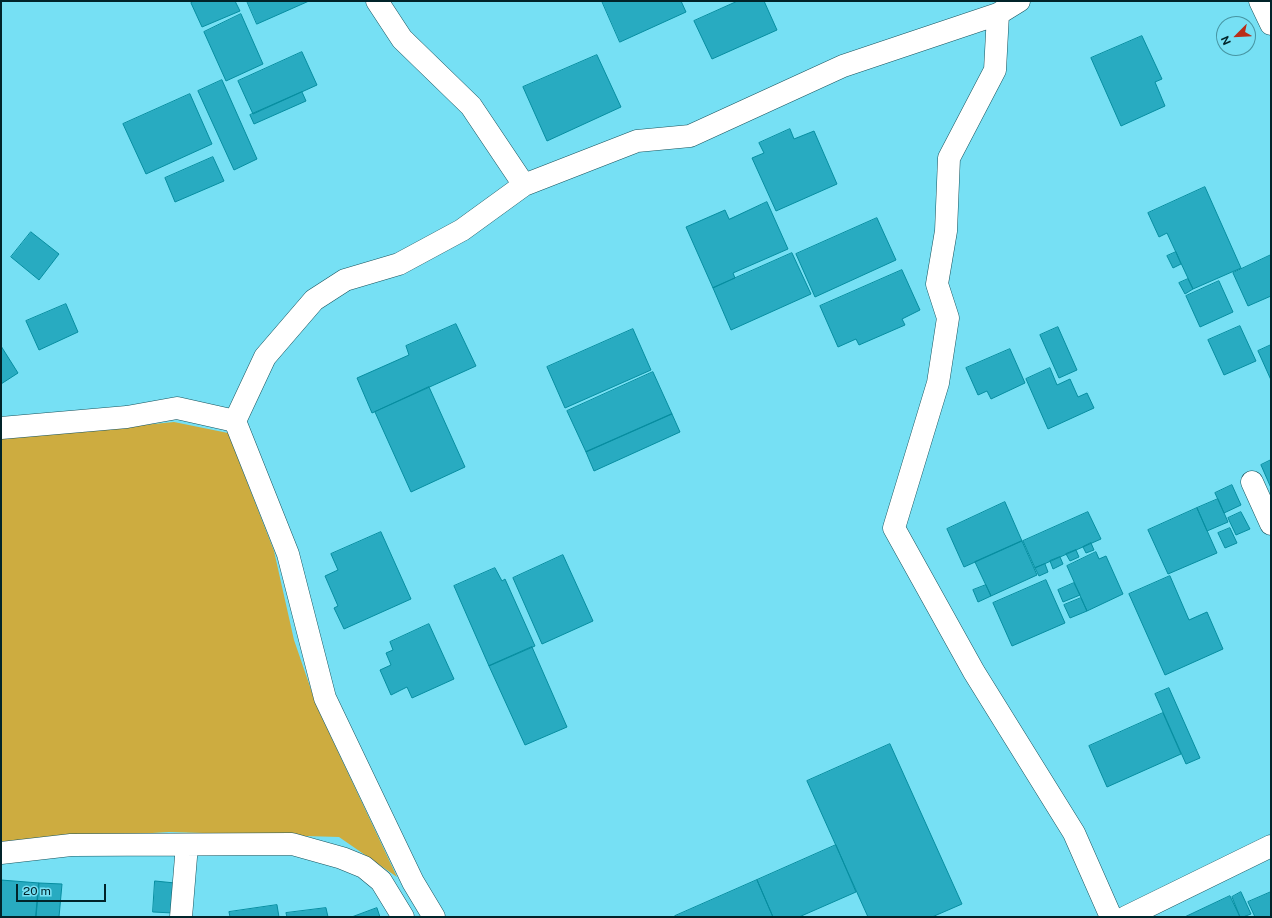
<!DOCTYPE html>
<style>
body{margin:0}
#map{position:relative;width:1272px;height:918px;overflow:hidden;background:#76e0f4;font-family:"Public Sans",sans-serif}
canvas{display:block}
.frame{position:absolute;inset:0;border:2px solid #01242a;pointer-events:none}
.north{position:absolute;left:1216px;top:16px;width:40px;height:40px;box-sizing:border-box;background:#76e0f4;border:1px solid #4795a3;border-radius:50%;rotate:246deg;font-size:11px;font-weight:700;line-height:16px;text-align:center;color:#01242a}
.north::after{content:'';display:block;margin:auto;width:14px;height:18px;background:#ba2d18;clip-path:polygon(50% 0,100% 100%,50% 72%,0 100%)}
.scale{position:absolute;left:16px;top:884px;width:90px;height:18px;box-sizing:border-box;border:2px solid #01242a;border-top:0;padding-left:5px;font-size:12px;line-height:14px;white-space:nowrap;color:#01242a;-webkit-text-stroke:3px #76e0f4;paint-order:stroke}
</style>
<div id="map">
<canvas width="1272" height="918"></canvas>
<div class="frame"></div>
<div class="north">N</div>
<div class="scale">20 m</div>
</div>
<script>
const ctx = document.querySelector('canvas').getContext('2d');
ctx.lineJoin = 'round';
function fillPath(path, color) { ctx.fillStyle = color; ctx.fill(path, 'evenodd'); }
function trace(path, color, width, dash) { ctx.strokeStyle = color; ctx.lineWidth = width; ctx.lineCap = dash ? 'butt' : 'round'; ctx.setLineDash(dash || []); ctx.stroke(path); }
fillPath(new Path2D(`
 M 174,422 L 228,433 L 274,551 L 294,640 L 317,707 L 397,877 L 339,837 L 169,832 L 1,842 L 1,439 Z`), '#cdac40');
const building = new Path2D(`
 M 195,1 L 235,1 L 240,11 L 202,27 L 191,3 Z
 M 247,1 L 309,1 L 257,24 Z
 M 602,1 L 681,1 L 686,12 L 620,42 Z
 M 738,1 L 764,1 L 777,30 L 712,59 L 694,21 Z
 M 241,14 L 263,64 L 226,81 L 204,32 Z
 M 1142,36 L 1162,79 L 1155,82 L 1165,106 L 1121,126 L 1091,58 Z
 M 302,52 L 317,85 L 253,114 L 238,81 Z
 M 597,55 L 621,107 L 547,141 L 523,87 Z
 M 222,80 L 257,159 L 234,170 L 198,91 Z
 M 302,92 L 306,101 L 254,124 L 250,115 Z
 M 190,94 L 212,144 L 146,174 L 123,124 Z
 M 790,129 L 794,139 L 814,131 L 837,184 L 776,211 L 752,158 L 764,153 L 759,143 Z
 M 213,157 L 224,181 L 175,202 L 165,178 Z
 M 1205,187 L 1241,268 L 1193,289 L 1167,233 L 1159,237 L 1148,213 Z
 M 767,202 L 788,249 L 733,273 L 735,278 L 713,288 L 686,227 L 725,210 L 729,219 Z
 M 877,218 L 896,260 L 815,297 L 796,254 Z
 M 31,232 L 59,254 L 39,280 L 11,257 Z
 M 1176,252 L 1181,264 L 1173,268 L 1167,256 Z
 M 792,253 L 811,294 L 731,330 L 713,288 Z
 M 1271,255 L 1271,296 L 1248,306 L 1233,273 Z
 M 902,270 L 920,310 L 902,319 L 905,325 L 859,345 L 856,339 L 838,347 L 820,306 Z
 M 1188,279 L 1193,289 L 1185,294 L 1179,283 Z
 M 1219,281 L 1233,312 L 1200,327 L 1186,296 Z
 M 66,304 L 78,332 L 39,350 L 26,321 Z
 M 456,324 L 476,366 L 372,413 L 357,378 L 409,355 L 406,346 Z
 M 1240,326 L 1256,361 L 1224,375 L 1208,340 Z
 M 1058,327 L 1077,370 L 1059,378 L 1040,335 Z
 M 633,329 L 651,370 L 565,408 L 547,367 Z
 M 1271,345 L 1271,380 L 1258,351 Z
 M 1,346 L 18,373 L 1,384 Z
 M 1010,349 L 1025,383 L 991,399 L 987,391 L 978,395 L 966,368 Z
 M 1050,368 L 1057,385 L 1070,379 L 1078,397 L 1087,393 L 1094,408 L 1048,429 L 1026,379 Z
 M 653,372 L 672,414 L 586,452 L 567,411 Z
 M 429,387 L 465,467 L 411,492 L 375,412 Z
 M 672,414 L 680,432 L 594,471 L 586,452 Z
 M 1271,460 L 1271,488 L 1261,465 Z
 M 1232,485 L 1241,505 L 1224,513 L 1215,493 Z
 M 1218,499 L 1228,522 L 1207,531 L 1197,508 Z
 M 1005,502 L 1022,541 L 964,567 L 947,529 Z
 M 1197,508 L 1217,553 L 1168,574 L 1148,530 Z
 M 1088,512 L 1101,539 L 1035,568 L 1023,541 Z
 M 1241,512 L 1250,529 L 1236,535 L 1228,518 Z
 M 1230,528 L 1237,543 L 1225,548 L 1218,533 Z
 M 381,532 L 411,599 L 344,629 L 334,608 L 338,606 L 325,576 L 338,570 L 331,554 Z
 M 1022,541 L 1037,575 L 991,596 L 975,562 Z
 M 1091,543 L 1094,550 L 1086,553 L 1083,547 Z
 M 1076,550 L 1079,557 L 1070,561 L 1066,554 Z
 M 1096,552 L 1099,559 L 1106,556 L 1123,594 L 1087,611 L 1067,566 Z
 M 563,555 L 593,621 L 542,644 L 513,578 Z
 M 1060,557 L 1063,564 L 1053,569 L 1050,561 Z
 M 1045,564 L 1048,572 L 1039,576 L 1035,568 Z
 M 495,568 L 502,581 L 505,579 L 535,646 L 489,666 L 454,586 Z
 M 1170,576 L 1189,620 L 1207,612 L 1223,649 L 1165,675 L 1129,594 Z
 M 1046,580 L 1065,623 L 1012,646 L 993,603 Z
 M 1074,583 L 1080,595 L 1063,602 L 1058,590 Z
 M 986,585 L 991,596 L 978,602 L 973,590 Z
 M 1081,598 L 1087,611 L 1070,618 L 1064,605 Z
 M 429,624 L 454,679 L 412,698 L 407,687 L 391,695 L 380,670 L 391,665 L 386,653 L 393,650 L 390,642 Z
 M 532,647 L 567,727 L 525,745 L 489,666 Z
 M 1169,688 L 1200,758 L 1186,764 L 1155,694 Z
 M 1163,713 L 1181,754 L 1107,787 L 1089,746 Z
 M 890,744 L 962,904 L 932,917 L 868,917 L 807,781 Z
 M 836,845 L 856,892 L 799,917 L 773,917 L 757,880 Z
 M 1,880 L 39,883 L 36,917 L 1,917 Z
 M 757,880 L 773,917 L 676,917 L 675,916 Z
 M 155,881 L 175,883 L 173,913 L 153,912 Z
 M 39,883 L 62,884 L 59,917 L 36,917 Z
 M 1241,892 L 1251,914 L 1243,917 L 1240,917 L 1232,897 Z
 M 1271,892 L 1271,917 L 1255,917 L 1248,902 Z
 M 1230,896 L 1240,917 L 1185,917 Z
 M 277,905 L 279,917 L 230,917 L 229,912 Z
 M 326,908 L 328,917 L 287,917 L 286,913 Z
 M 377,908 L 380,917 L 352,917 Z`);
fillPath(building, '#28abc1');
trace(building, '#068da0', 1);
const minor = new Path2D(`
 M 377,1 L 402,39 L 471,106 L 524,185
 M 1260,1 L 1271,24
 M 998,14 L 995,70 L 949,158 L 946,231 L 937,284 L 948,318 L 938,383 L 894,528 L 974,672 L 1074,833 L 1111,917
 M 1,428 L 127,417 L 177,408 L 235,421
 M 1252,482 L 1271,524
 M 1,853 L 71,845 L 292,844 L 342,858 L 364,867 L 381,881 L 403,917
 M 181,917 L 187,845
 M 434,917 L 413,882 L 325,698 L 288,554 L 235,421 L 265,357 L 314,300 L 345,280 L 399,264 L 462,230 L 524,185 L 637,141 L 690,136 L 843,66 L 998,14 L 1019,1
 M 1126,917 L 1271,846`);
trace(minor, '#17535d', 23);
trace(minor, '#fff', 22);
</script>
